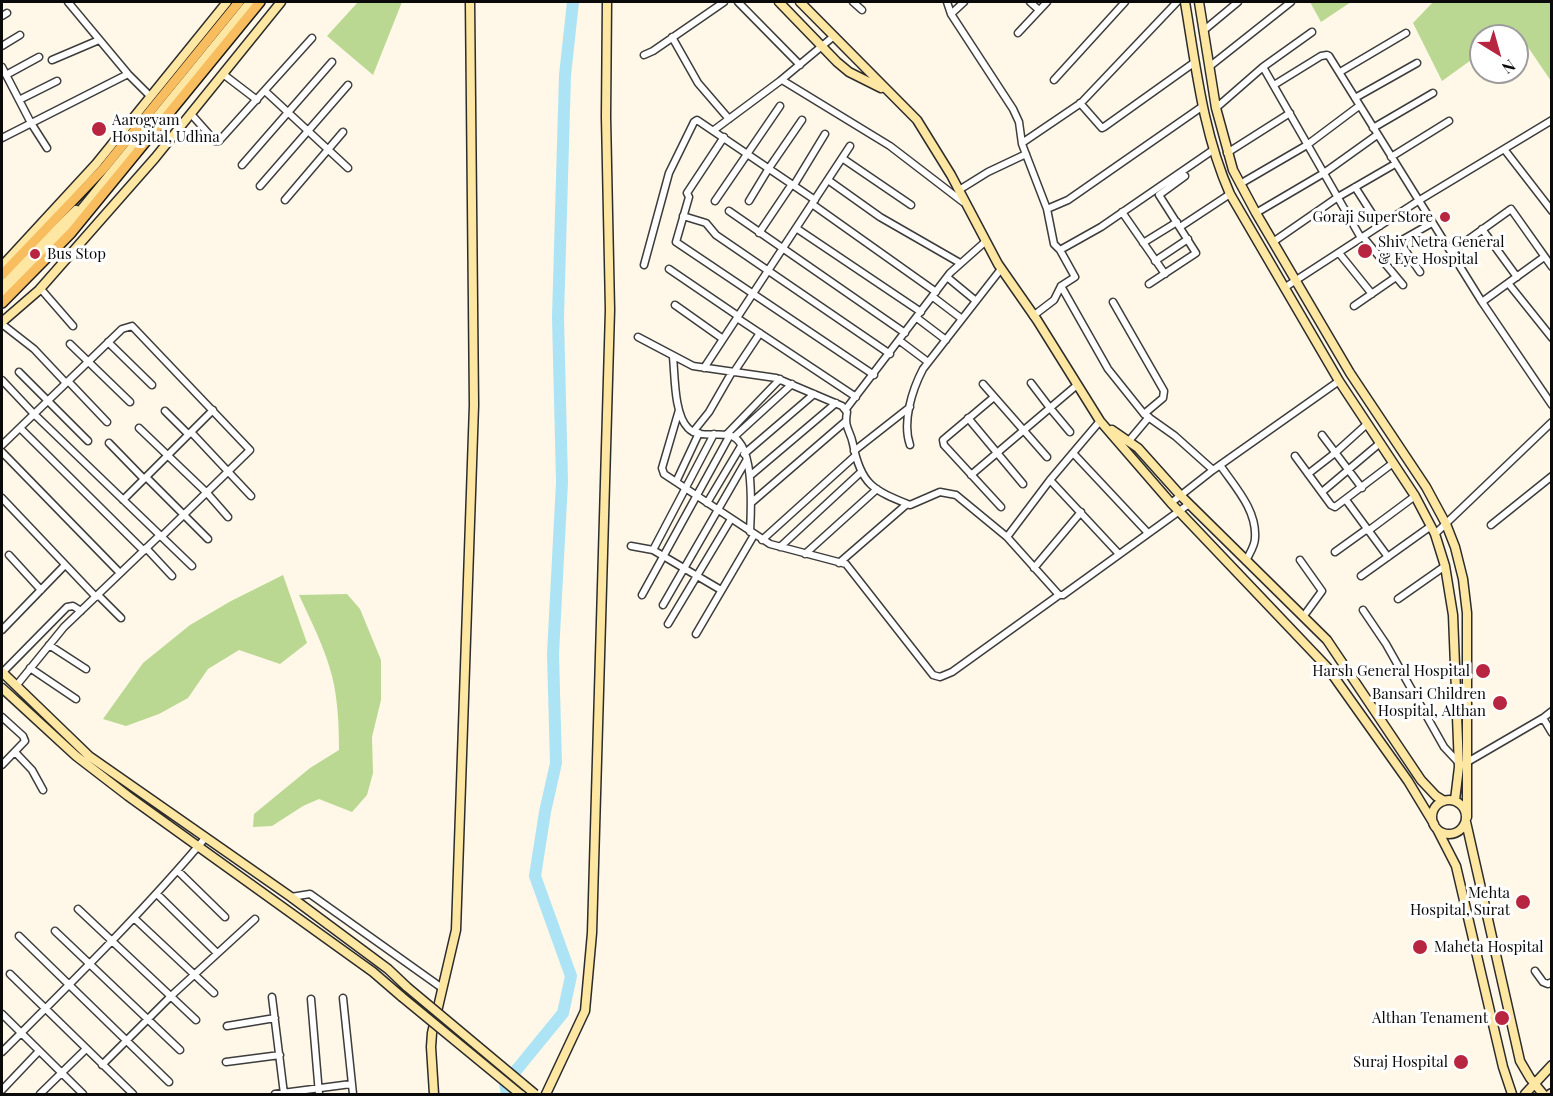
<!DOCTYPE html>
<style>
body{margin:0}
#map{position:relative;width:1553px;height:1096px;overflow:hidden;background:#fff7e7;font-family:"Playfair Display",serif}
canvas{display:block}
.frame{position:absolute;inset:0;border:3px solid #0a0a0a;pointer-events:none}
.north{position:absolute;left:1469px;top:24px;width:60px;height:60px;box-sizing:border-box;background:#fff;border:2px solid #9d9d9d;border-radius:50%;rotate:143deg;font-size:16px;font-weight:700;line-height:24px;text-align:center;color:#0a0a0a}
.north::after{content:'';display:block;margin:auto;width:21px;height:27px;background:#b72540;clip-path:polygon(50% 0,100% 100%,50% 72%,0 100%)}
</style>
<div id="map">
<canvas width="1553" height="1096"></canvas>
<div class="frame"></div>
<div class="north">N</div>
</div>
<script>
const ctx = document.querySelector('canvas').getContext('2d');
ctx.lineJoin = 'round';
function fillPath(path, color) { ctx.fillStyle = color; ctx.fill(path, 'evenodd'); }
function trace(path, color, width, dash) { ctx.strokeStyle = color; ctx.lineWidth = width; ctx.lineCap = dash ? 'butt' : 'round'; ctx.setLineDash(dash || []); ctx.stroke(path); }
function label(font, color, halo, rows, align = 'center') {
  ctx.font = font + ' "Playfair Display",serif'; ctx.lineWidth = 6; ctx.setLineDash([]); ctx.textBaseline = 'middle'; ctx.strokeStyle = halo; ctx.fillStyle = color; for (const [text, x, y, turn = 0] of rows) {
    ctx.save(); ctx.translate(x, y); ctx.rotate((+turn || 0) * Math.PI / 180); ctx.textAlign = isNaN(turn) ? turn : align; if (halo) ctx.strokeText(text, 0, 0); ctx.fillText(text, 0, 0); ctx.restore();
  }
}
fillPath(new Path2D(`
 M 358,2 L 402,2 L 373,75 L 327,36 Z
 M 1310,2 L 1351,2 L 1321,22 Z
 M 1433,2 L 1551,2 L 1551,81 L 1515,28 L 1504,36 L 1481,36 L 1481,53 L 1442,81 L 1413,23 Z
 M 283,575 L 307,643 L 280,664 L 239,650 L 208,669 L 188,698 L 159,714 L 126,726 L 103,719 L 143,663 L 190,625 L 231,601 Z
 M 347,594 L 360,609 L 381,660 L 381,700 L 372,737 L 373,773 L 367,795 L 352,812 L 319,799 L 303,806 L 272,826 L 253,827 L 254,814 L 310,768 L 339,750 C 339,726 338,700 332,676 C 325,648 311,621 299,595 Z`), '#bbd892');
trace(new Path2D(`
 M 507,1094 L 505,1084 L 563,1013 L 571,976 L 535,876 L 545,812 L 556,763 L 553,654 L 562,482 L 558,317 L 565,75 L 573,2`), '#ade4f5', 12);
const street = new Path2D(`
 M 68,2 L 128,74 L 151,97
 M 738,2 L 800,65
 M 853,2 L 862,10
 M 947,2 L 951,14 L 1013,109 L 1019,122 L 1022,144 L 1047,209 L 1054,244 L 1060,250 L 1075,277 L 1061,286 L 1108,369 L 1144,414 L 1175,436 L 1213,470
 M 1030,2 L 1039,10
 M 951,14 L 964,2
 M 2,16 L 7,13
 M 1203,31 L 1238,2
 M 1018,33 L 1047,2
 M 672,37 L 698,83 L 729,119
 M 2,46 L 20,35
 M 644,55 L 653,51 L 724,2
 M 52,60 L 99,40
 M 2,67 L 31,123 L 47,148
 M 1209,67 L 1291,2
 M 1263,67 L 1361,238
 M 1340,72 L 1406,33
 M 223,74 L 257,100
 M 6,75 L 39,57
 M 782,80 L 890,146 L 963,202
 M 1054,80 L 1125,2
 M 1274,85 L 1321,56 L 1327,55 L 1329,56 L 1482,302 L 1552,405
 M 265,91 L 348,168
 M 1355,98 L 1417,63
 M 19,100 L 57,81
 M 1080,103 L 1102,128 L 1104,127 L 1195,62
 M 1216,108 L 1263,67 L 1312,32
 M 191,114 L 215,141 L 219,141 L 312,38
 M 1373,128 L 1433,93
 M 714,130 L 780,81 L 834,36
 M 724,137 L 687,193 L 689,197 L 676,242 L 874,375
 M 2,138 L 128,74
 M 1022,143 L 1081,103 L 1177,2
 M 1504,149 L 1552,211
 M 1227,153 L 1290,113
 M 1391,157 L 1449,121
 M 842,158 L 911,205
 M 242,165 L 332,62
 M 828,180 L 880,217 L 960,263
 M 1240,184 L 1307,145 L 1359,106
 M 794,185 L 825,134
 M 260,186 L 348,85
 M 1355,187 L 1380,226
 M 959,190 L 988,172 L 1026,154
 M 285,200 L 343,132
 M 715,201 L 780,106
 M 749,201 L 769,168 L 802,120
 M 812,204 L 936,292
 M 1047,209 L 1068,200 L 1203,106
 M 729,211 L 905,333
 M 1122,212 L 1165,274
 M 1256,213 L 1324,173 L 1377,135
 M 683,216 L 706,223 L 716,235 L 890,354
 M 1180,227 L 1230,194
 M 796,228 L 921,312
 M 1482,229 L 1517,277
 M 759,233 L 792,184
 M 1363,237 L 1403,285
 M 1273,242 L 1338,197 L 1395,164
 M 1143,243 L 1177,222
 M 1060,250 L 1101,227 L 1213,150
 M 1451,252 L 1511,209 L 1552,267
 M 1339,253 L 1372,294
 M 1155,261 L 1188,239
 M 644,265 L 669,173 L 694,122 L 697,120 L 815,200
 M 669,269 L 738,316
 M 1420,272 L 1403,247 L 1402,240 L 1432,223
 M 947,277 L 976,301
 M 1508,283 L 1552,338
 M 1149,284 L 1196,253 L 1159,195 L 1185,176
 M 40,288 L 73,326
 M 1284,288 L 1418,201 L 1552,120
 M 933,297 L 962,319
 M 1113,302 L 1164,391 L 1163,398 L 1144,414
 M 1482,302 L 1544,257
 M 675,305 L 723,339
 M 1354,306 L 1396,277
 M 1033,316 L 1054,300 L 1061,286
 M 737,318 L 856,397
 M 917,318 L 946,340
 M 2,324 L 34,349 L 66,383
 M 638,337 L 693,366 L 776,378 L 842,406 L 847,412 C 844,429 850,429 853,444 C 861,485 873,490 910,505 L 940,492 L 956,495 L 1007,537 L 1059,595 L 1063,595 L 1189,504
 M 900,341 L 928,362
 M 108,342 L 152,385
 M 70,344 L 130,402
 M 673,357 C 675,376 674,414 688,428 C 697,438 715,433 728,435 C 756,439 751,511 750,532
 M 704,368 L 850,146
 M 19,372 L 88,441
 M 734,372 L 760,333
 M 2,380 L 34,414 L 192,566
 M 68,381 L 107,422
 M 1031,383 L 1050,408 L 1070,432
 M 983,384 L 1047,457
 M 994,397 L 943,440 L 944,445 L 1001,507
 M 846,409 L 950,273 L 986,241
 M 679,410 L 662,468 L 664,474 L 770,544 L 846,564 L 933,675 L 940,677 L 952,672 L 1059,595
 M 165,411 L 188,434
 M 968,418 L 1023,484
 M 20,428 L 144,551
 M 139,428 L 207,493 L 228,517
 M 191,432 L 251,496
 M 693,432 L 709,412 L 732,372
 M 726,435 L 780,379
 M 1322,435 L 1362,488
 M 734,437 L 792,384
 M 1128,442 L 1149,417
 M 109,443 L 144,479
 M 2,445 L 122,329 L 132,326 L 250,450 L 161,537
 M 910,445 C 902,422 912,390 923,369 L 1001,269
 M 854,451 L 910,407
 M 2,452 L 120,573
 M 1073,453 L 1148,533
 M 744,454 L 814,394
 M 1295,456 L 1331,505 L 1335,507 L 1393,463
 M 1220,465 C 1235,487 1257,510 1255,538 C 1255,546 1249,554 1246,561
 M 1308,474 L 1335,453 L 1367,424
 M 751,475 L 836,403
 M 971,475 L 1077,385
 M 146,477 L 208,539
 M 1050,480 L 1119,554
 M 676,482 L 699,433
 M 1322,492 L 1380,443
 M 2,498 L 96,597
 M 123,500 L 213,410
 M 1346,500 L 1388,557
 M 707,503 L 741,446
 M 751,503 L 846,421
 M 1171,503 L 1213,470 L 1339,381
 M 1491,525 L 1552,476
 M 1368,531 L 1415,496
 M 1435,534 L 1552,422
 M 1007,537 L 1050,480 L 1100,421
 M 762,540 L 855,456
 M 631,546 L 653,550 L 721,590
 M 780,547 L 861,472
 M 146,548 L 172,576
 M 653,550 L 714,434
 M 1335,552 L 1367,529
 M 805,554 L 877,489
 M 9,555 L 41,590
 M 1300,560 L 1322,591 L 1303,617
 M 839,563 L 907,504
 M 1034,568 L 1081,512
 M 1361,576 L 1431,526
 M 98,595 L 121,618
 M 642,595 L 730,435
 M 1398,599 L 1445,566
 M 663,605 L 746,461
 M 1363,610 L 1386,644 L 1444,747 L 1458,762
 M 668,624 L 731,519
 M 2,630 L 65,565
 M 696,634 L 754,535
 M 49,645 L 86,669
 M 30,668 L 76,699
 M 2,673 L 67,607 L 73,606 L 81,611
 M 16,686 L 64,627 L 160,535
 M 2,717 L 23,736 L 25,741 L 2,765
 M 1543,718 L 1552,733
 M 15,752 L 32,770 L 43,790
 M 1464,764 L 1543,718 L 1552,711
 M 178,871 L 225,917
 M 157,894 L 217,953
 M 291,897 L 310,894 L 442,988
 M 78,909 L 196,1020
 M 134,918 L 214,993
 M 55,931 L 180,1050
 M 19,936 L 169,1082
 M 1535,971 L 1543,982 L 1548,984 L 1552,982
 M 10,974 L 133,1094
 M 272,997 L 284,1094
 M 343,998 L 353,1094
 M 311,999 L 319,1094
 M 2,1014 L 83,1094
 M 227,1026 L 275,1018
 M 2,1052 C 72,982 142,913 206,837
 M 226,1062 L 280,1055
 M 102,1065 L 171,996 L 255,919
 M 2,1090 L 39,1051
 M 40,1094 L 86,1049
 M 275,1094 L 351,1084`);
const secondary = new Path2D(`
 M 779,2 L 837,62 L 849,72 L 881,88
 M 800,2 L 917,120 L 951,175 L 998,264 L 1037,320 L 1100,421 L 1171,503 L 1327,667 L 1408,781 L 1434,824
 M 1185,2 C 1196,67 1203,133 1230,194 L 1339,381 L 1415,496 L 1435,534 L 1445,566 L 1453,615 L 1459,767 L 1455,800
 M 1199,2 L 1216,108 L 1233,170 L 1256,213 L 1350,373 L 1426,487 L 1446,524 L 1455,547 L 1463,579 L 1467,613 L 1467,817
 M 2,266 L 96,164 L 227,2
 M 2,283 L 76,210
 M 2,293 L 66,228 L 250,2
 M 2,322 L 39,290 L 155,158 L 281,2
 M 1112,430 L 1138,448 L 1181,496 L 1327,640 L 1421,780 L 1436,796 L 1444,801
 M 2,672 L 89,756 L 291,897 L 388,969 L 407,987
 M 2,688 L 76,756 L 128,796 L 373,972 L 402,997
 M1432 817a17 17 0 1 1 34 0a17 17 0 1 1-34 0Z
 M 1466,822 L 1520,1061 L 1530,1078 L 1543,1094
 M 1437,829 L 1456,866 L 1503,1067 L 1512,1094
 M 434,1094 L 431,1047 L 432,1033 L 456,930 L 474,405 L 470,2
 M 546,1094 L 585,1011 L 592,933 L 610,310 L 606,117 L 607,2
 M 1525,1094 L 1552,1065
 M 1550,1094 L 1552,1093`);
const primary = new Path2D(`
 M 2,275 L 104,168 L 239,2
 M 2,303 L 71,233 L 260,2`);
trace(street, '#3d3d3d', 9);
trace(secondary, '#2c2c2c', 11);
trace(primary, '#1b1b1b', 12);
trace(street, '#fff', 6);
trace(secondary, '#fee7a3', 8);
trace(primary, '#f7bd5f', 9);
const secondaryBridge = new Path2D(`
 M 407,987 L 535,1094
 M 402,997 L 520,1094`);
trace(secondaryBridge, '#2c2c2c', 11, []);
trace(secondaryBridge, '#fee7a3', 8);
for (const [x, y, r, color] of [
 [99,129,8,"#b72540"],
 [1445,217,6,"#b72540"],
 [1365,251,8,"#b72540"],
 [35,254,6,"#b72540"],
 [1483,671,8,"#b72540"],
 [1500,703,8,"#b72540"],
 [1523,902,8,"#b72540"],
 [1420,947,8,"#b72540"],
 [1502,1018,8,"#b72540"],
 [1461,1062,8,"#b72540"]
]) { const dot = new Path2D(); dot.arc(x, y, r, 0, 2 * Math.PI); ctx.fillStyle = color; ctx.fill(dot); trace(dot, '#fff', 2); }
label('15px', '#0a0a0a', '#fff', [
 ["Aarogyam",112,120,"left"],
 ["Hospital, Udhna",112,137,"left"],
 ["Goraji SuperStore",1433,217],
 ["Shiv Netra General",1378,242,"left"],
 ["& Eye Hospital",1378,259,"left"],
 ["Bus Stop",47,254,"left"],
 ["Harsh General Hospital",1470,671],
 ["Bansari Children",1486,694],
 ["Hospital, Althan",1486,711],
 ["Mehta",1510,893],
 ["Hospital, Surat",1510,910],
 ["Maheta Hospital",1434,947,"left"],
 ["Althan Tenament",1488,1018],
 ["Suraj Hospital",1448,1062]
], 'right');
</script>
